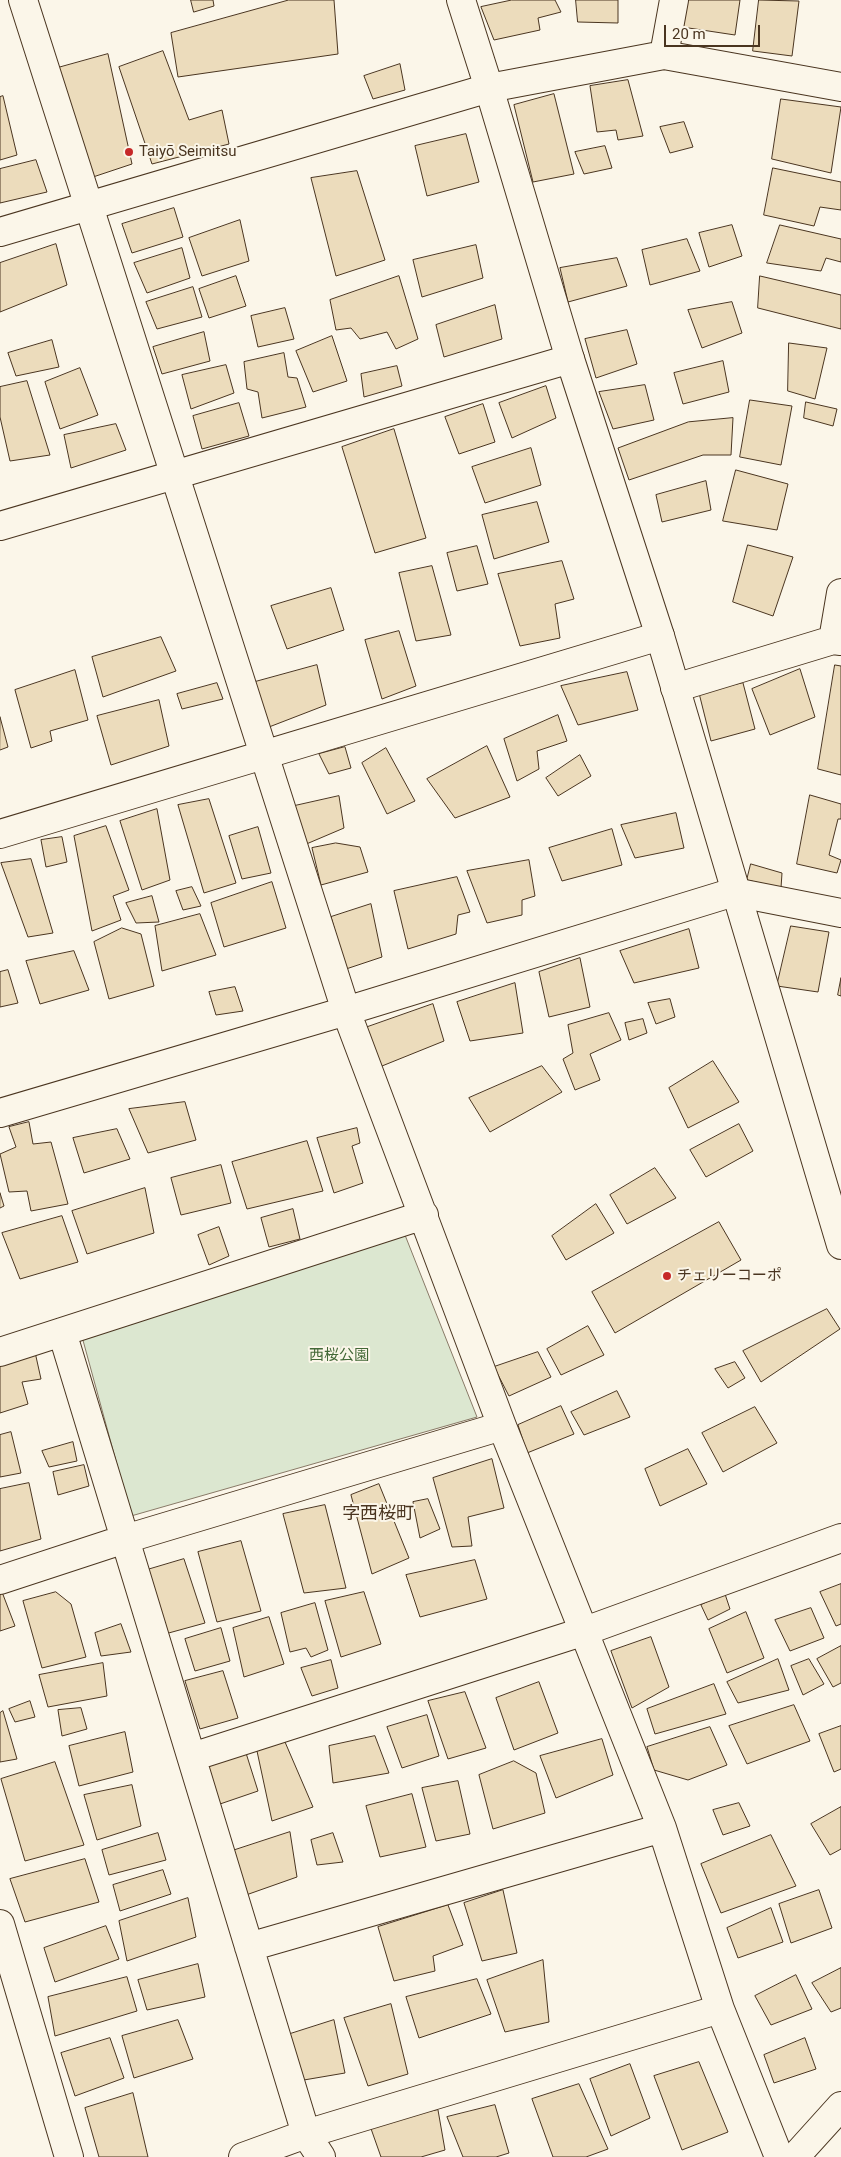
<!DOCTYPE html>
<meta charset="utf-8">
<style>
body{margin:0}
#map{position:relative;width:841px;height:2157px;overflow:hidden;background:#fbf6e9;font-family:Roboto,sans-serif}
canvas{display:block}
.scale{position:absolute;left:664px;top:25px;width:96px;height:22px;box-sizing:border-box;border:2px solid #4a3520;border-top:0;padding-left:6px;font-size:15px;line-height:18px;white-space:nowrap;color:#4a3520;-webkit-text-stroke:4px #fbf6e9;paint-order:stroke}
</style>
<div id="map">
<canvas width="841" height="2157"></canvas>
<div class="scale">20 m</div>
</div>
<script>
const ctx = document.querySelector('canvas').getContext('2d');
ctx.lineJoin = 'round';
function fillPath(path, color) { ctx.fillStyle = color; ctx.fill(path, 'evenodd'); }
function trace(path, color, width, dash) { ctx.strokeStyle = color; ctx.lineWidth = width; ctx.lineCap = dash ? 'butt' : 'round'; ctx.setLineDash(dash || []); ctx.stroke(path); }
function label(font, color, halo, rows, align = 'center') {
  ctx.font = font + ' Roboto,"Noto Sans JP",sans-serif'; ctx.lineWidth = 4; ctx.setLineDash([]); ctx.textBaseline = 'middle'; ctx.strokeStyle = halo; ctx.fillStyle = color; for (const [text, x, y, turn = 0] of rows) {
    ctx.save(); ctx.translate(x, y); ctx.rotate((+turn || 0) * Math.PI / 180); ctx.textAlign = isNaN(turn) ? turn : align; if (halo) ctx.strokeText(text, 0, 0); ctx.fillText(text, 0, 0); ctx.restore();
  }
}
const green = new Path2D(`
 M 405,1235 L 477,1417 L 131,1516 L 81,1333 Z`);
fillPath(green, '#dce7d0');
trace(green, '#887966', 1);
const building = new Path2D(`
 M 191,0 L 213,0 L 214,6 L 194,12 Z
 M 289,0 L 334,0 L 338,54 L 178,77 L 171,33 Z
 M 512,0 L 555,0 L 561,12 L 538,18 L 540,30 L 494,40 L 481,7 Z
 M 576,0 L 618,0 L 618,23 L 578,22 Z
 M 687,0 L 740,0 L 735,35 L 682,27 Z
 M 759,0 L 799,1 L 792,56 L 753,51 Z
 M 163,51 L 189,120 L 222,110 L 229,144 L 152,164 L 119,67 Z
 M 108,54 L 132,164 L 87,179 L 54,69 Z
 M 400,64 L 405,90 L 373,99 L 364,76 Z
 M 628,80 L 643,136 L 618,140 L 616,130 L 597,132 L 590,86 Z
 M 554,94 L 574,174 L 533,182 L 514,105 Z
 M 3,96 L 17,155 L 0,160 L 0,97 Z
 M 781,99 L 841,107 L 831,173 L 772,159 Z
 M 684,122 L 693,147 L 670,153 L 660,127 Z
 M 466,134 L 479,182 L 427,196 L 415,146 Z
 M 605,146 L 612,168 L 584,174 L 575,152 Z
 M 36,160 L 47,192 L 0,203 L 0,169 Z
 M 773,168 L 841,182 L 841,210 L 820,207 L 814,226 L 764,215 Z
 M 357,171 L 385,260 L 336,276 L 311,178 Z
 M 174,208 L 183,237 L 132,253 L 122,224 Z
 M 240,220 L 249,261 L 202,276 L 189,238 Z
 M 732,225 L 742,256 L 709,267 L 699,233 Z
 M 780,225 L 841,239 L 841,262 L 826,258 L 821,271 L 767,263 Z
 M 687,239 L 700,271 L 650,285 L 642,250 Z
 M 56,244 L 67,285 L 0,312 L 0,263 Z
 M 476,245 L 483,278 L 422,297 L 413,260 Z
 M 182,248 L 190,278 L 147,293 L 134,263 Z
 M 617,258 L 627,286 L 568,302 L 560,268 Z
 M 236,276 L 246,306 L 209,318 L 199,289 Z
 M 399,276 L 418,339 L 396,349 L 387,332 L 360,339 L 351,328 L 336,330 L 330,300 Z
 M 760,276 L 841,295 L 841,329 L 758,308 Z
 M 193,287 L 202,317 L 157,329 L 146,302 Z
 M 732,302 L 742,333 L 702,348 L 688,310 Z
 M 495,305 L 502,339 L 444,357 L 436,325 Z
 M 285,308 L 294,339 L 258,347 L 251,316 Z
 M 627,330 L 637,364 L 596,378 L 585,339 Z
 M 204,332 L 210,361 L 162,374 L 153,347 Z
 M 332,336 L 347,381 L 313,392 L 296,351 Z
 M 52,340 L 59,367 L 16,376 L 8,353 Z
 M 789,343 L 827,348 L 815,399 L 788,391 Z
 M 284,353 L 288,377 L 297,378 L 306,407 L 262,418 L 258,392 L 247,389 L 244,362 Z
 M 723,361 L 729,392 L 683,404 L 674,373 Z
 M 226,365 L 234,393 L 191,409 L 182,375 Z
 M 397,366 L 402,386 L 364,397 L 361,374 Z
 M 80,368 L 98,415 L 60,429 L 45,382 Z
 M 27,381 L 50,455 L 10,461 L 0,417 L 0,387 Z
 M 645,385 L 654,420 L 613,429 L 599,392 Z
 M 546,386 L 556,418 L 512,438 L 499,403 Z
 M 750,400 L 792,406 L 781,465 L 740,457 Z
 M 806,402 L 837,409 L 833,426 L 804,418 Z
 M 239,403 L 249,436 L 202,449 L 193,416 Z
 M 483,404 L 495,442 L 459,454 L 445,417 Z
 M 733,418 L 731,455 L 703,455 L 629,480 L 618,448 L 688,422 Z
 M 116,424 L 126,450 L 71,468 L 64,435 Z
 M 394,429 L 426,538 L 375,553 L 342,447 Z
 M 531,448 L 541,485 L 485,503 L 472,467 Z
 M 736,470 L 788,484 L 777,530 L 723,521 Z
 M 706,481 L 711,510 L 662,522 L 656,495 Z
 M 537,502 L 549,542 L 494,559 L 482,515 Z
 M 748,545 L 793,557 L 773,616 L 733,602 Z
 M 477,546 L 488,584 L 457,591 L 447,553 Z
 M 562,561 L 574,599 L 555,604 L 560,638 L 520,646 L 498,574 Z
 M 432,566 L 451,635 L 416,641 L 399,573 Z
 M 331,588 L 344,630 L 287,649 L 271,606 Z
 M 399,631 L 416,686 L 382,699 L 365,640 Z
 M 161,637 L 176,671 L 103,697 L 92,657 Z
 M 317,665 L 326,705 L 269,727 L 255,682 Z
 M 835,665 L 841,666 L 841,775 L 818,769 Z
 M 800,669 L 815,717 L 770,735 L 752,689 Z
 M 75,670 L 88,720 L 50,731 L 52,741 L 31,748 L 15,690 Z
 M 627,672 L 638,710 L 578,725 L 561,686 Z
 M 217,683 L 223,699 L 182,709 L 177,694 Z
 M 743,683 L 755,729 L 711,741 L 699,693 Z
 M 159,700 L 169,746 L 111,765 L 97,716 Z
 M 558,715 L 567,741 L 537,751 L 539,769 L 517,781 L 504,739 Z
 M 0,717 L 8,747 L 0,750 Z
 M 487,746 L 510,797 L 455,818 L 427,779 Z
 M 345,747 L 351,768 L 329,774 L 319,754 Z
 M 386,748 L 415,801 L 387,814 L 362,763 Z
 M 580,755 L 591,776 L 558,796 L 546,778 Z
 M 810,795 L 841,804 L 841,819 L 838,819 L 829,855 L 841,860 L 837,873 L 797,864 Z
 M 339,796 L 344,828 L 304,845 L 290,807 Z
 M 209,799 L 236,883 L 204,893 L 178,805 Z
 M 157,809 L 170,880 L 142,890 L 120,821 Z
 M 676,813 L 684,848 L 635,858 L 621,825 Z
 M 106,826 L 129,890 L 113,896 L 121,920 L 92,931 L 74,836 Z
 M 258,827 L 271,873 L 242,879 L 229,836 Z
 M 612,829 L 622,865 L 562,881 L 549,848 Z
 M 62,837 L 67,862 L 46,867 L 41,840 Z
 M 336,843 L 360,847 L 368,872 L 321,885 L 312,848 Z
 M 31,859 L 53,933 L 28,937 L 1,863 Z
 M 529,860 L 535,896 L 522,900 L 522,915 L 487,923 L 467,871 Z
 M 751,864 L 782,873 L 781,888 L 747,880 Z
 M 457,877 L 470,912 L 458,915 L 456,934 L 408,949 L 394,891 Z
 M 272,882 L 286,928 L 224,947 L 211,903 Z
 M 192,887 L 201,906 L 183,910 L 176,891 Z
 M 152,896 L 159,922 L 136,923 L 126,903 Z
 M 371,904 L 382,957 L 346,969 L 331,917 Z
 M 200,914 L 216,955 L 162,971 L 155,926 Z
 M 791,926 L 829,932 L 818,992 L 777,986 Z
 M 122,928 L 141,934 L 154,986 L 109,999 L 94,942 Z
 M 689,929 L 699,968 L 634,983 L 620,951 Z
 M 74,951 L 89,990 L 40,1004 L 26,961 Z
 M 580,958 L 590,1007 L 549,1017 L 539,972 Z
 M 8,970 L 18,1003 L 0,1007 L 0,972 Z
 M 841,978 L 841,996 L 838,995 Z
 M 515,983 L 523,1033 L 470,1041 L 457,1002 Z
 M 235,987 L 243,1011 L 216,1015 L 209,992 Z
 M 670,999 L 675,1017 L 656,1024 L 648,1003 Z
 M 433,1004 L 444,1041 L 377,1068 L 362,1029 Z
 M 609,1013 L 621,1040 L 590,1054 L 600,1080 L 575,1090 L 563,1059 L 573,1053 L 568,1025 Z
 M 643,1019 L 647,1033 L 629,1040 L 625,1023 Z
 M 713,1061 L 739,1102 L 688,1128 L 669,1088 Z
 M 542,1066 L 562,1092 L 490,1132 L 469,1098 Z
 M 185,1102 L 196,1140 L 148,1153 L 129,1109 Z
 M 29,1122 L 33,1144 L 51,1142 L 68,1204 L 31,1211 L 27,1191 L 9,1192 L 0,1154 L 16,1147 L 9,1127 Z
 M 739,1124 L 753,1151 L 706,1177 L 690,1150 Z
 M 357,1128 L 360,1143 L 352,1146 L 363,1183 L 334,1193 L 317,1138 Z
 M 117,1129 L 130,1159 L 84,1173 L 73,1138 Z
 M 307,1141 L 323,1191 L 247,1209 L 232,1162 Z
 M 221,1165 L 231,1203 L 181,1215 L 171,1178 Z
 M 655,1168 L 676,1198 L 627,1224 L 610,1195 Z
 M 145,1188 L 154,1233 L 87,1254 L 72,1211 Z
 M 0,1193 L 4,1206 L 0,1208 Z
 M 596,1204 L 614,1233 L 566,1260 L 552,1236 Z
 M 293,1209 L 300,1239 L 269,1247 L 261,1218 Z
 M 62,1216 L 78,1262 L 20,1279 L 2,1233 Z
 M 719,1222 L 741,1260 L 615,1333 L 592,1292 Z
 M 219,1227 L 229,1256 L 209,1265 L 198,1235 Z
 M 827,1309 L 840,1329 L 761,1382 L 743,1351 Z
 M 588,1326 L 604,1355 L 561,1375 L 547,1349 Z
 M 35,1352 L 41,1379 L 22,1382 L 28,1404 L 0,1413 L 0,1362 Z
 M 538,1352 L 551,1377 L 509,1396 L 494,1367 Z
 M 735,1362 L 745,1378 L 728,1388 L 715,1369 Z
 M 617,1391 L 630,1417 L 584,1435 L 571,1412 Z
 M 561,1406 L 574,1434 L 527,1453 L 518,1425 Z
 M 755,1407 L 777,1443 L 723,1472 L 702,1433 Z
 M 11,1432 L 21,1473 L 0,1477 L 0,1435 Z
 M 73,1442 L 77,1461 L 49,1467 L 42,1451 Z
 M 688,1449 L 707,1484 L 660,1506 L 645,1469 Z
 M 492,1459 L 504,1508 L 468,1517 L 472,1546 L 452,1547 L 433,1478 Z
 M 84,1465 L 89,1486 L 58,1495 L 53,1472 Z
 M 29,1483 L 41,1539 L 0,1551 L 0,1489 Z
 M 379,1484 L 409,1558 L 372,1574 L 351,1495 Z
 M 428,1499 L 440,1529 L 420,1538 L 413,1502 Z
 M 325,1505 L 346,1588 L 304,1593 L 283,1514 Z
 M 241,1541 L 261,1611 L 217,1622 L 198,1552 Z
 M 184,1559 L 205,1623 L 165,1634 L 147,1570 Z
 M 475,1560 L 487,1599 L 420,1617 L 406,1575 Z
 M 841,1584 L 841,1624 L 836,1626 L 820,1592 Z
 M 2,1592 L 15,1626 L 0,1631 L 0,1593 Z
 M 56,1592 L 71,1604 L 86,1657 L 42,1668 L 23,1601 Z
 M 364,1592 L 381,1644 L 341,1657 L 325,1601 Z
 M 725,1594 L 730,1609 L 708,1620 L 701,1605 Z
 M 315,1603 L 328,1650 L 311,1657 L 306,1648 L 290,1652 L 281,1613 Z
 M 811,1608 L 824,1638 L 790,1651 L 775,1620 Z
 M 746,1612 L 764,1658 L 727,1673 L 709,1629 Z
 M 269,1617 L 284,1664 L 244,1677 L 233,1628 Z
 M 121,1624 L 131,1652 L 101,1656 L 95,1633 Z
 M 221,1628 L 230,1661 L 195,1671 L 185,1639 Z
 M 651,1637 L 669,1687 L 632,1708 L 611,1651 Z
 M 841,1646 L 841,1683 L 833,1687 L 817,1659 Z
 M 778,1659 L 789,1690 L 738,1703 L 727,1682 Z
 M 809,1659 L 824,1684 L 803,1695 L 791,1666 Z
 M 331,1660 L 338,1688 L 312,1696 L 301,1668 Z
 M 103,1663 L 107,1696 L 48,1707 L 39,1675 Z
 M 223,1671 L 238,1718 L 200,1729 L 185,1681 Z
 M 539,1682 L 558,1733 L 514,1750 L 496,1698 Z
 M 714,1684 L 726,1714 L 655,1734 L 647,1709 Z
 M 465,1692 L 486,1748 L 448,1759 L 428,1701 Z
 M 30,1701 L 35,1717 L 15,1722 L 9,1709 Z
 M 794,1705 L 810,1741 L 747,1764 L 729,1726 Z
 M 81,1708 L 87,1729 L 62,1736 L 58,1710 Z
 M 3,1711 L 17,1759 L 0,1762 L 0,1713 Z
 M 427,1715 L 439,1756 L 402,1768 L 387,1727 Z
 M 841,1726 L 841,1769 L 834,1772 L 819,1734 Z
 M 710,1727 L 727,1765 L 688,1780 L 654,1770 L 647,1747 Z
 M 125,1732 L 133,1772 L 79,1786 L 69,1746 Z
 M 375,1736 L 389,1773 L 333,1783 L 329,1746 Z
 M 602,1739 L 613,1775 L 556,1798 L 540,1756 Z
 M 285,1742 L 313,1807 L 272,1821 L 257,1751 Z
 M 246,1753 L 258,1791 L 220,1804 L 208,1767 Z
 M 514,1761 L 536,1773 L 545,1813 L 493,1829 L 479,1775 Z
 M 55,1762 L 84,1845 L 25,1861 L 1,1779 Z
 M 458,1781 L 470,1834 L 436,1841 L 422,1788 Z
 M 132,1785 L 141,1826 L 97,1840 L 84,1795 Z
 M 412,1794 L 426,1847 L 380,1857 L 366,1806 Z
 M 739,1803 L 750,1826 L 723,1835 L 713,1810 Z
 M 841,1807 L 841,1849 L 830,1855 L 811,1824 Z
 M 290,1832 L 297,1877 L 246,1895 L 232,1851 Z
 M 158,1833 L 166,1860 L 109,1875 L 102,1850 Z
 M 333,1833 L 343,1862 L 317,1865 L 311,1840 Z
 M 771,1835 L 796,1886 L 721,1913 L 701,1864 Z
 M 85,1859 L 99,1902 L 25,1922 L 10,1879 Z
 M 163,1870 L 171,1894 L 120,1911 L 113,1885 Z
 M 503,1890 L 517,1953 L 482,1961 L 464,1903 Z
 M 819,1890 L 832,1928 L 791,1943 L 779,1904 Z
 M 188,1898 L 196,1937 L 127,1961 L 119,1921 Z
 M 448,1905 L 463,1945 L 433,1956 L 435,1971 L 394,1981 L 378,1927 Z
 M 771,1908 L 783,1942 L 738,1958 L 727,1928 Z
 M 106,1926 L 119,1959 L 55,1982 L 44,1948 Z
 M 543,1960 L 549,2022 L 505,2032 L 487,1980 Z
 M 198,1964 L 205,1997 L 147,2010 L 138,1980 Z
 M 841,1968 L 841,2008 L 831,2012 L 812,1983 Z
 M 796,1975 L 812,2009 L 771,2025 L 755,1996 Z
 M 127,1977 L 137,2011 L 55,2036 L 48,1997 Z
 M 477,1979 L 491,2014 L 419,2038 L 406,1997 Z
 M 391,2004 L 408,2074 L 368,2086 L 344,2018 Z
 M 178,2020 L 193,2059 L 134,2078 L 122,2036 Z
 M 334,2020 L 345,2073 L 298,2081 L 287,2035 Z
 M 110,2038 L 124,2078 L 75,2096 L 61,2053 Z
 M 805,2038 L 816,2069 L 774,2083 L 764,2055 Z
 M 699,2062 L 728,2132 L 682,2150 L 654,2076 Z
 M 630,2064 L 650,2118 L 611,2136 L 590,2079 Z
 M 579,2084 L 608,2149 L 586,2157 L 553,2157 L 532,2099 Z
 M 133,2093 L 148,2157 L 99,2157 L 85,2108 Z
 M 495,2105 L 509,2153 L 496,2157 L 463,2157 L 447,2117 Z
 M 438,2110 L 445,2150 L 421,2157 L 381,2157 L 369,2123 Z`);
fillPath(building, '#ecdcbc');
trace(building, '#4a3520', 1);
const minor = new Path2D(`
 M 23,0 L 346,1011 L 502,1426 L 662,1828 L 720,2009 L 779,2157
 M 461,0 L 489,88 L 664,55 L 841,87
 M 664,55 L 674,0
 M 0,526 L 570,359
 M 833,640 L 841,593
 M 675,688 L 833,640 L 841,641
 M 0,834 L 660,636
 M 0,1113 L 346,1011 L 734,892 L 841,913
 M 62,1332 L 306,2134 L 321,2157
 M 0,1352 L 424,1215
 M 0,1580 L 125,1539 L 502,1426
 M 192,1757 L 585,1631 L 841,1538
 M 249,1947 L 662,1828
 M 243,2157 L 306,2134 L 720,2009`);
const tertiary = new Path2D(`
 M 0,232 L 489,88 L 570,359 L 660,636 L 841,1245
 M 0,1924 L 69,2157
 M 795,2157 L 841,2106`);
trace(minor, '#4a3520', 30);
trace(tertiary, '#4a3520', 30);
trace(minor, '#fbf6e9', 28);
trace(tertiary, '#fbf6e9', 28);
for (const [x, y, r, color] of [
 [129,152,5,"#c62828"],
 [667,1276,5,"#c62828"]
]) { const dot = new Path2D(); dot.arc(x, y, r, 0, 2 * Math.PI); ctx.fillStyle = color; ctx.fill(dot); trace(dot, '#fbf6e9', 2); }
label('15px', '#4a3520', '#fbf6e9', [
 ["Taiyō Seimitsu",139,152],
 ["チェリーコーポ",677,1276]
], 'left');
label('15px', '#436837', '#fbf6e9', [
 ["西桜公園",339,1356]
]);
label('18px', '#4a3520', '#fbf6e9', [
 ["字西桜町",378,1514]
]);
</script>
